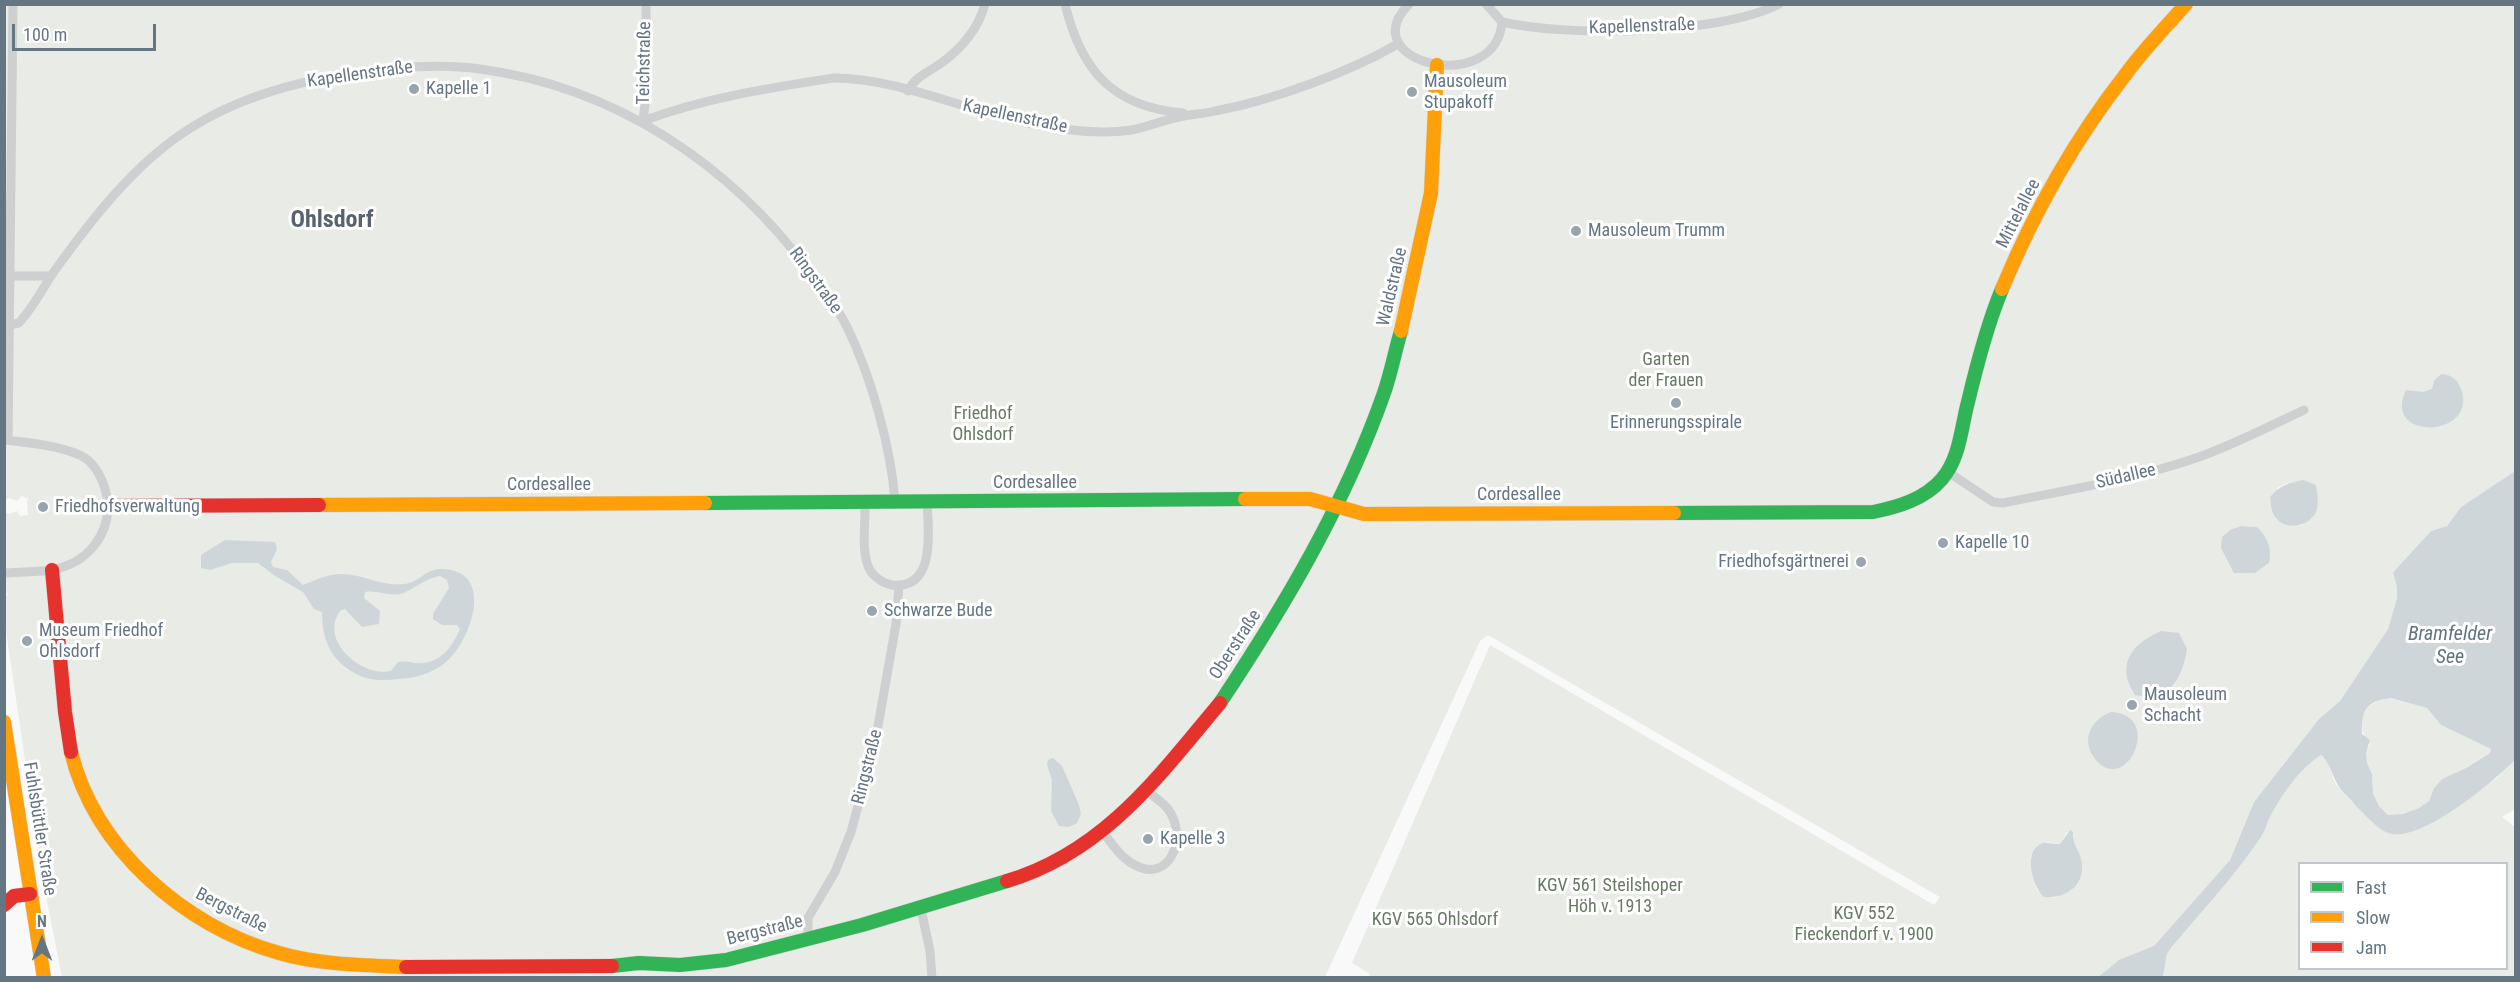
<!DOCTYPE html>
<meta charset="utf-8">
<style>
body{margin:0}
#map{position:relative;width:2520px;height:982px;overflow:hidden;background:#f9f9f9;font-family:"Roboto Condensed",sans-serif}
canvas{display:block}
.frame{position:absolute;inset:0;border:6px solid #657683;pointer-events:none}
.legend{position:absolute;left:2298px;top:862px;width:210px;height:108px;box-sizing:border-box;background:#fff;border:2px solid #c1c8cd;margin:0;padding:8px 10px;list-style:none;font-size:18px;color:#657683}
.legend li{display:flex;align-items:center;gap:12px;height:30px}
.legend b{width:30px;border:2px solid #c1c8cd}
.north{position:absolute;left:12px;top:910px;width:60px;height:60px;-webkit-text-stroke:4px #fff;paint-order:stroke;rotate:0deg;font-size:16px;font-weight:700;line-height:24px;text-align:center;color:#657683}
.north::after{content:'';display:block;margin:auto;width:21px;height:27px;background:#657683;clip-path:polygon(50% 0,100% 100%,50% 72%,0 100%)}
.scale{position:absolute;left:12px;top:24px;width:144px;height:27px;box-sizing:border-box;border:3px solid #657683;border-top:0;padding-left:8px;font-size:18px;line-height:21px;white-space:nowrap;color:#657683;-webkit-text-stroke:4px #fff;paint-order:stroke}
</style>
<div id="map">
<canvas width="2520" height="982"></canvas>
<div class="frame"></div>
<ul class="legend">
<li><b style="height:8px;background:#30b455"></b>Fast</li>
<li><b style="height:8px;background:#ff9f0a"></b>Slow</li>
<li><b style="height:8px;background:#e5322d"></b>Jam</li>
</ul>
<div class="north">N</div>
<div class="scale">100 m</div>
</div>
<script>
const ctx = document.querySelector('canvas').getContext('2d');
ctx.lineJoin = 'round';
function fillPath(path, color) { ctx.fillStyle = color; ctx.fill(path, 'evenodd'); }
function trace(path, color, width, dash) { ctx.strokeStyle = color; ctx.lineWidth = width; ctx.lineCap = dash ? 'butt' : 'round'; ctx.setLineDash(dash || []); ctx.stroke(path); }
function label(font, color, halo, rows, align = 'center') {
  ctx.font = font + ' "Roboto Condensed",sans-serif'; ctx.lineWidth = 6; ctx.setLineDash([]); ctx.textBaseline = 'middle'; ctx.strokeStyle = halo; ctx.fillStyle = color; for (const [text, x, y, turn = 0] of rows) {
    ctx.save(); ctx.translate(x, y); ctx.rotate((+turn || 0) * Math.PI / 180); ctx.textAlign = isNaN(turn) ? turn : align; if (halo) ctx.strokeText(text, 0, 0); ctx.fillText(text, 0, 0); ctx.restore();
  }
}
fillPath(new Path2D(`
 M 4,5 L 2515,5 L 2515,471 L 2461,507 L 2447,526 L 2431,531 L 2397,568 L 2393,573 L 2397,587 L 2397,598 L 2388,629 L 2340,701 L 2319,719 L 2254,802 L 2230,860 L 2154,946 L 2109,968 L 2098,977 L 1368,977 L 1370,974 L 1352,963 L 1490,645 L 1934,905 L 1940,897 L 1488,635 L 1480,641 L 1325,977 L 62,977 L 42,876 L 5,624 L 5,597 L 8,594 L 4,591 L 5,512 L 9,514 L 17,511 L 20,516 L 28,515 L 27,501 L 29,499 L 22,496 L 17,501 L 9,498 L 5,500 ZM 2303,480 L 2313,517 L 2302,525 L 2290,526 L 2277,488 L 2287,483 ZM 2241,526 L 2257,527 L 2269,563 L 2255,573 L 2234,573 L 2232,529 ZM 2134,723 L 2137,734 L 2136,748 L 2095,759 L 2089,743 ZM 2067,832 L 2074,835 L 2072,841 L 2078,850 L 2072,890 L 2054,898 L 2038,892 L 2032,876 L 2031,855 L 2047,842 L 2060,844 Z
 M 2391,698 L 2427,708 L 2441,725 L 2491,749 L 2490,753 L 2468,767 L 2442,779 L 2434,788 L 2429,801 L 2419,808 L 2403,814 L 2388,815 L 2379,806 L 2373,793 L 2372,774 L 2367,763 L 2366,753 L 2370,744 C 2352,721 2363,701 2391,698 Z
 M 2321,755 C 2331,762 2330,775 2336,784 C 2348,801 2366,812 2379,828 L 2433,822 L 2496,779 L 2515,760 L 2515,809 L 2502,817 L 2515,827 L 2515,977 L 2163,978 L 2167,954 L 2171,948 C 2201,912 2233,878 2259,840 C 2264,834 2266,826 2269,819 C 2281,796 2299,769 2321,755 ZM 2300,864 L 2506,864 L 2506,968 L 2300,968 Z`), '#e8ebe6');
fillPath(new Path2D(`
 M 2441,374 C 2452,375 2457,379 2461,389 C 2479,438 2381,442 2406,390 L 2423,392 L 2432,389 L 2434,381 Z
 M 2515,471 L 2515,760 C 2493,782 2420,844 2388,833 C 2375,828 2355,804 2344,793 C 2333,782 2330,761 2321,755 C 2299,769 2281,796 2269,819 C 2266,826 2264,834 2259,840 C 2233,878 2201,912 2171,948 L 2167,954 L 2163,977 L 2098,977 L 2119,960 L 2154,946 L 2230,860 L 2254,802 L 2319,719 L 2340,701 L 2388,629 L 2397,598 L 2397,587 L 2393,573 L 2397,568 L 2431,531 L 2447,526 L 2461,507 ZM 2391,698 L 2427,708 L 2441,725 L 2491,749 L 2490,753 L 2468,767 L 2442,779 L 2434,788 L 2429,801 L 2419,808 L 2403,814 L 2388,815 L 2379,806 L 2373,793 L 2372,774 L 2367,763 L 2366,753 L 2370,740 L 2362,734 C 2361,710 2366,701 2391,698 Z
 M 2303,480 L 2316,485 C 2317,493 2319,502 2317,509 C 2313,525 2288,532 2277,519 C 2271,513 2271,505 2270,497 C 2280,485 2288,483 2303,480 Z
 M 2241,526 L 2257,527 C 2268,539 2272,547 2269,563 L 2255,573 L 2234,573 L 2221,548 L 2222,537 L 2232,529 Z
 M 225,540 L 275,542 L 277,549 L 271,562 L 273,567 L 287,570 L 303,585 C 316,580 327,574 342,574 C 363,574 382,587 404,584 C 419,583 425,569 441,569 C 496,569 472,641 445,663 C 433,673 415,678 399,679 C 381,681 366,681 351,671 C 329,657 322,637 322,612 L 314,609 L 303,592 L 275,576 L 258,563 L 232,563 L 210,570 L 201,568 L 201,555 ZM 440,576 L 447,580 L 449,588 L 433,614 L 433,619 L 442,625 L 457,625 L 460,629 C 453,645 442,662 422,663 C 413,664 407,660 398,662 L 391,671 C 362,678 317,639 341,610 L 345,609 L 362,627 L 379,624 L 380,611 L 364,598 L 365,592 C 377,590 388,596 400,594 C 414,590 425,578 440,576 Z
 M 2161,631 L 2179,633 L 2187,649 C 2182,680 2169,702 2135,695 C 2115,664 2132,644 2161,631 Z
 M 2111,712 C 2164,714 2127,796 2096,760 C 2080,741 2090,720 2111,712 Z
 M 1053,758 L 1062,766 L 1079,805 L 1081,814 L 1077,823 L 1069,827 L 1059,826 L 1051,811 L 1052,780 L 1047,765 L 1048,760 Z
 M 2070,830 L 2073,832 C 2073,847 2078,846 2081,859 C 2087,884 2067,899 2044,897 C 2032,887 2023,851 2041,844 C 2047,841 2053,845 2060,844 Z`), '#ced6d9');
const fast = new Path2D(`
 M 705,503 L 1245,499
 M 1674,513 L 1873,512 C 1898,507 1925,499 1942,479 C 1960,458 1961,428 1968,402 C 1977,364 1987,325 2002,289
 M 1220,703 C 1285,605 1345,504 1384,393 C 1391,373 1395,351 1401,331
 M 612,966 L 639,963 L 680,965 L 726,960 L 862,925 L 1007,881`);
const slow = new Path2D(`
 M 2002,289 C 2034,212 2075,139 2126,74 C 2144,49 2166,27 2186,4
 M 1401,331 L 1431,193 L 1437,65
 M 1245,499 L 1310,499 L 1364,514 L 1674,513
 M 319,505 L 705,503
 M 4,722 L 44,978
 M 71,752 C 95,849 185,927 279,953 C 320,965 364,965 406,967`);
const jam = new Path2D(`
 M 108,506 L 319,505
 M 52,570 L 65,712 L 71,752
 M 1007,881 C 1104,852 1158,777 1220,703
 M 4,905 L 14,896 L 30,894
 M 406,967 L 612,966`);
trace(fast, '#d5d6d7', 15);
trace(slow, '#d5d6d7', 15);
trace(jam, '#d5d6d7', 15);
trace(new Path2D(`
 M 1065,4 C 1081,71 1113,107 1183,113
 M 1409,4 C 1351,63 1496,97 1502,22 L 1486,4
 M 1502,22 C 1568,37 1719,35 1779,4
 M 908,91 C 915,77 928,72 940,64 C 961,49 978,30 985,4
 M 643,121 C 704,98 769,88 833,78 C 898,78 964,110 1027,123 C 1061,130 1097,135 1131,130 C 1148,127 1163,120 1179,117 C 1191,114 1204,114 1215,111 C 1274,100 1347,73 1398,44
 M 643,121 L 646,95 L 646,4
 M 10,276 L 51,276
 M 9,325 L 19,323 L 23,318 C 35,304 43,288 53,273 C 91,220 134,164 189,129 C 237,98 298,81 354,73 C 395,67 438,63 480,69 C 615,87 730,164 810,272 C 823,290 838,308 847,327 C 871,376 891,447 895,501
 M 4,440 C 26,442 68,447 85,458 C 97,466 105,484 107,498 C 112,534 87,564 51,570 C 36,572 20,572 4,573
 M 8,440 L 13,4
 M 1948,472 L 1993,502 L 2003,503 C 2068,490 2136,479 2199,457 C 2235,444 2270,426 2304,410
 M 865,501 C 866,521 861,547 868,566 C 872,576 882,583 892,585 C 937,590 928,529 927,501
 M 1103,832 C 1112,844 1121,858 1135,865 C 1169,884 1189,838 1168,809 C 1163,802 1154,797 1147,791
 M 921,909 L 930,951 L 932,978
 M 808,938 L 808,918 L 835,872 L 851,832 L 875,743 L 896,624 L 899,586`), '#cecfd0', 9);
trace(fast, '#30b455', 14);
trace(slow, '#ff9f0a', 14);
trace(jam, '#e5322d', 14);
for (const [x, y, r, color] of [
 [414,89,6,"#99a4ac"],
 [1412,92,6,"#99a4ac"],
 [1576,231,6,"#99a4ac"],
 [1676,403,6,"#99a4ac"],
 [43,507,6,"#99a4ac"],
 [1943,543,6,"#99a4ac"],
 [1861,562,6,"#99a4ac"],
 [872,611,6,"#99a4ac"],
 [27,641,6,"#99a4ac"],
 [2132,705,6,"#99a4ac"],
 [1148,839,6,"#99a4ac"]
]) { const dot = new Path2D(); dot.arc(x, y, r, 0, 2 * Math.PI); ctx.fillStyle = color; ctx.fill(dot); trace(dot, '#fff', 2); }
label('18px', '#657683', '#fff', [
 ["Kapellenstraße",1642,27,-2],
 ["Teichstraße",645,63,-89],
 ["Kapellenstraße",360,75,-8],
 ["Kapellenstraße",1015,117,12],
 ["Mittelallee",2019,214,-63],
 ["Ringstraße",815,281,54],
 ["Waldstraße",1393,287,-77],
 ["Südallee",2126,477,-13],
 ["Cordesallee",1035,483],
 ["Cordesallee",549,485],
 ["Cordesallee",1519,495],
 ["Oberstraße",1236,645,-57],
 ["Ringstraße",868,767,-76],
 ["Fuhlsbüttler Straße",39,829,81],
 ["Bergstraße",231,911,27],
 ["Bergstraße",765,931,-14]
]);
label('18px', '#657683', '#fff', [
 ["Mausoleum",1424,82],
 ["Stupakoff",1424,103],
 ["Kapelle 1",426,89],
 ["Mausoleum Trumm",1588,231],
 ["Erinnerungsspirale",1676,423,"center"],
 ["Friedhofsverwaltung",55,507],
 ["Kapelle 10",1955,543],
 ["Friedhofsgärtnerei",1849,562,"right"],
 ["Schwarze Bude",884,611],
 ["Museum Friedhof",39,631],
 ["Ohlsdorf",39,652],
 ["Mausoleum",2144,695],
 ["Schacht",2144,716],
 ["Kapelle 3",1160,839]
], 'left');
label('18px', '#687a64', '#fff', [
 ["Garten",1666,360],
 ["der Frauen",1666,381],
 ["Friedhof",983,414],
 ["Ohlsdorf",983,435],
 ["KGV 561 Steilshoper",1610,886],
 ["Höh v. 1913",1610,907],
 ["KGV 552",1864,914],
 ["Fieckendorf v. 1900",1864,935],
 ["KGV 565 Ohlsdorf",1435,920]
]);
label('italic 20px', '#60757c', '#fff', [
 ["Bramfelder",2450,635],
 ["See",2450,658]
]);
label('bold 24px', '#57646e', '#fff', [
 ["Ohlsdorf",332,221]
]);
</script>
